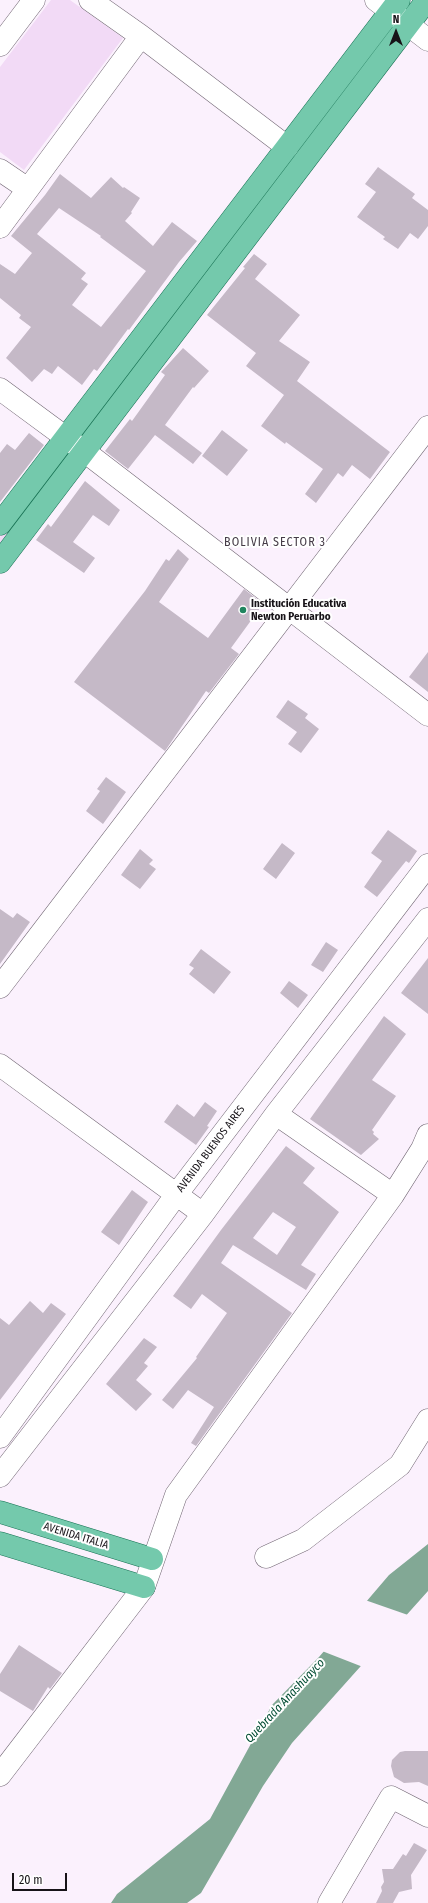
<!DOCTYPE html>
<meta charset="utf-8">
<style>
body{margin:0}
#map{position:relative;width:428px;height:1903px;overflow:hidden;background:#fbf1fd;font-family:"Fira Sans Condensed",sans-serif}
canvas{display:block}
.north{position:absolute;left:376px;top:12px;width:40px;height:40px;-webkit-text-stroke:3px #fff;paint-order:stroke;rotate:0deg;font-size:11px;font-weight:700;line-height:16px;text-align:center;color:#171318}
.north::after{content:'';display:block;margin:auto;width:14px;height:18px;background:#171318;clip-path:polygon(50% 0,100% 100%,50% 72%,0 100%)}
.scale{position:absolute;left:12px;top:1873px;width:55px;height:18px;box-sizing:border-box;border:2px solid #171318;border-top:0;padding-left:5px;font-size:12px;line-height:14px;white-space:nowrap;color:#171318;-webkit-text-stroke:3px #fff;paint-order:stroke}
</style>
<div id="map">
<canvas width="428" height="1903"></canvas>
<div class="north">N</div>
<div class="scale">20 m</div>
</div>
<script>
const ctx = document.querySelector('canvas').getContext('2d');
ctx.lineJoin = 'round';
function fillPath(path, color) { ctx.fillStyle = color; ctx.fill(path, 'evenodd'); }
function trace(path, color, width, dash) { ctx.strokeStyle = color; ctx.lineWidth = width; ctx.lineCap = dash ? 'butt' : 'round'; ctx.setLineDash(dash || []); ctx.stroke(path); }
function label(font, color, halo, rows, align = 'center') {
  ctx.font = font + ' "Fira Sans Condensed",sans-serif'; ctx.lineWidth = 4; ctx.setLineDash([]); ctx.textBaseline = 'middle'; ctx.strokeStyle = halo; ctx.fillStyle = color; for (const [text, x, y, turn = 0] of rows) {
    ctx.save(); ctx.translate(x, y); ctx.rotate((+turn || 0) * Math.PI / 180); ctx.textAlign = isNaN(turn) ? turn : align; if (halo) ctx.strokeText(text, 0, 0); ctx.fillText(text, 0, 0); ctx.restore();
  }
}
fillPath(new Path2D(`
 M 51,0 L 70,0 L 123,38 L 24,170 L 0,152 L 0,67 Z
 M 52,468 L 58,473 L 0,549 L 0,537 Z`), '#f2daf6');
fillPath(new Path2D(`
 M 428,1544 L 428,1591 L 292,1743 L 263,1786 L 201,1893 L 187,1903 L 111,1903 L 117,1894 L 210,1819 L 272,1705 L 319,1657 L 389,1575 Z`), '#82a895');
fillPath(new Path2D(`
 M 365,1600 L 408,1615 L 363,1667 L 322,1651 Z`), '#fbf1fd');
fillPath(new Path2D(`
 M 378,167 L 415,194 L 412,198 L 428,210 L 428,226 L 418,239 L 410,233 L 398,249 L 383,239 L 385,237 L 357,217 L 376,192 L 365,184 Z
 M 60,174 L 91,198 L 111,177 L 123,188 L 124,187 L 140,198 L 131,212 L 132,213 L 125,221 L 153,246 L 172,222 L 197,241 L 179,262 L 129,330 L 128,329 L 97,371 L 94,369 L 82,385 L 58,366 L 52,374 L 44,369 L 32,382 L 6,358 L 31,327 L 19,318 L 21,315 L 0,298 L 0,264 L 15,274 L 32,253 L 11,236 L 45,195 ZM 59,208 L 101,236 L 100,237 L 146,271 L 101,327 L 72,305 L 88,284 L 81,279 L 86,273 L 37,234 Z
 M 254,254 L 267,264 L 255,279 L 300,315 L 279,341 L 310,362 L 297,381 L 390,452 L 370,479 L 352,465 L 343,477 L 338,473 L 316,503 L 305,494 L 323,469 L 286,442 L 285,444 L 261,426 L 284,395 L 246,366 L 256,353 L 207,315 L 245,268 L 243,267 Z
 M 183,348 L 209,371 L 194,388 L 193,387 L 165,425 L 202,453 L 193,464 L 155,435 L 128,469 L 105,451 L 130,419 L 132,421 L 165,375 L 161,372 Z
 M 222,430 L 248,450 L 227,476 L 202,456 Z
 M 29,433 L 44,445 L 0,502 L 0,453 L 7,444 L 15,450 Z
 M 85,481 L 120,510 L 109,526 L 93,515 L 73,542 L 95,558 L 84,573 L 36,540 L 48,524 L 51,527 Z
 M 178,549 L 189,559 L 159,602 L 208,638 L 244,589 L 263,604 L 231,648 L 239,654 L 209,693 L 206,691 L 165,751 L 74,682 L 145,591 L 166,559 L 169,561 Z
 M 428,652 L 428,692 L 409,677 Z
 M 288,700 L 308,714 L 305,718 L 319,729 L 301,753 L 288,744 L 297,732 L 276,717 Z
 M 106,777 L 126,792 L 103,824 L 86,811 L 100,791 L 97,789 Z
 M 388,830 L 417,851 L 409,863 L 406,861 L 377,897 L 364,887 L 382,861 L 371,853 Z
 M 282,843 L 295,853 L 276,879 L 263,869 Z
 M 140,849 L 153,860 L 149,864 L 156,869 L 140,889 L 121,875 Z
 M 0,909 L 13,918 L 17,913 L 30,922 L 0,964 Z
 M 326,942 L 338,950 L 323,972 L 311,965 Z
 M 201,949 L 231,972 L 214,994 L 189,974 L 194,968 L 189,965 Z
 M 428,958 L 428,1014 L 401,993 Z
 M 289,981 L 308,995 L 298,1008 L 280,993 Z
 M 384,1016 L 406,1034 L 372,1080 L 396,1096 L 372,1130 L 374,1132 L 373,1134 L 379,1139 L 361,1155 L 310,1119 Z
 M 205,1102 L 217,1111 L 207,1126 L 209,1127 L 196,1145 L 164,1122 L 177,1104 L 194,1117 Z
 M 286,1146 L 315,1168 L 303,1183 L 339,1212 L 301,1265 L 316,1274 L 306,1290 L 233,1245 L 221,1263 L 292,1313 L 196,1446 L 191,1443 L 214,1407 L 188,1390 L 173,1409 L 162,1400 L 197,1358 L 196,1357 L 227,1313 L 202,1294 L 191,1309 L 173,1296 L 221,1230 ZM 273,1212 L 296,1227 L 277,1255 L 253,1238 Z
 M 132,1190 L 148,1202 L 119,1245 L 101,1232 Z
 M 30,1301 L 43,1313 L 51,1303 L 66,1314 L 0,1400 L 0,1318 L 9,1325 Z
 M 144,1338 L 157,1347 L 144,1363 L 148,1366 L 136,1380 L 152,1394 L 136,1411 L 106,1384 Z
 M 19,1645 L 62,1673 L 50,1689 L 48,1687 L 33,1711 L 0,1691 L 0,1674 Z
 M 405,1751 L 428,1751 L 428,1786 L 419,1782 L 404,1783 L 394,1777 L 391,1766 L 392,1760 L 400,1752 Z
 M 414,1843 L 427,1850 L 411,1875 L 412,1889 L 399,1892 L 393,1903 L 376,1903 L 382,1891 L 381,1887 L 384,1882 L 382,1869 L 393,1869 L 403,1854 L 406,1856 Z`), '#c5b9c7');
const minor = new Path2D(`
 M 90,0 L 141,36 L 287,147
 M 376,0 L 428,40
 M 0,45 L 34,0
 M 0,170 L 28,189
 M 0,227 L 141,36
 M 0,389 L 84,451 L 428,715
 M 0,987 L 428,427
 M 0,1065 L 203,1214
 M 276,1114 L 393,1195
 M 0,1437 L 176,1195 L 428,865
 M 0,1476 L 203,1214 L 276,1114 L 428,919
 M 266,1557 L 303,1540 L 400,1465 L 428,1420
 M 0,1775 L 144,1587 L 176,1495 L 393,1195 L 422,1149 L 428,1135
 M 329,1903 L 391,1797 L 428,1816`);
const major = new Path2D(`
 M 0,524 L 399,0
 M 0,562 L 427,0
 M 0,1512 L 152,1559
 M 0,1543 L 144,1587`);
trace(minor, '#726774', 23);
trace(major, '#187254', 23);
trace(minor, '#fff', 22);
trace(major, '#74c9ac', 22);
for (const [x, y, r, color] of [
 [243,610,4,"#20855f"]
]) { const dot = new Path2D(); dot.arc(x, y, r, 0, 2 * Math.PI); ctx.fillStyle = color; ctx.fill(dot); trace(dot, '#fff', 1.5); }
label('bold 11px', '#171318', '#fff', [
 ["Institución Educativa",251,604],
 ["Newton Peruarbo",251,617]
], 'left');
label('11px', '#171318', '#fff', [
 ["AVENIDA BUENOS AIRES",211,1149,-53],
 ["AVENIDA ITALIA",76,1536,17]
]);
ctx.letterSpacing = '1px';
label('12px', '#453b47', '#fff', [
 ["BOLIVIA SECTOR 3",275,543]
]);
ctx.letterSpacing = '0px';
label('italic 12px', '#004b32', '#fff', [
 ["Quebrada Anashuayco",285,1701,-47]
]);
</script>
